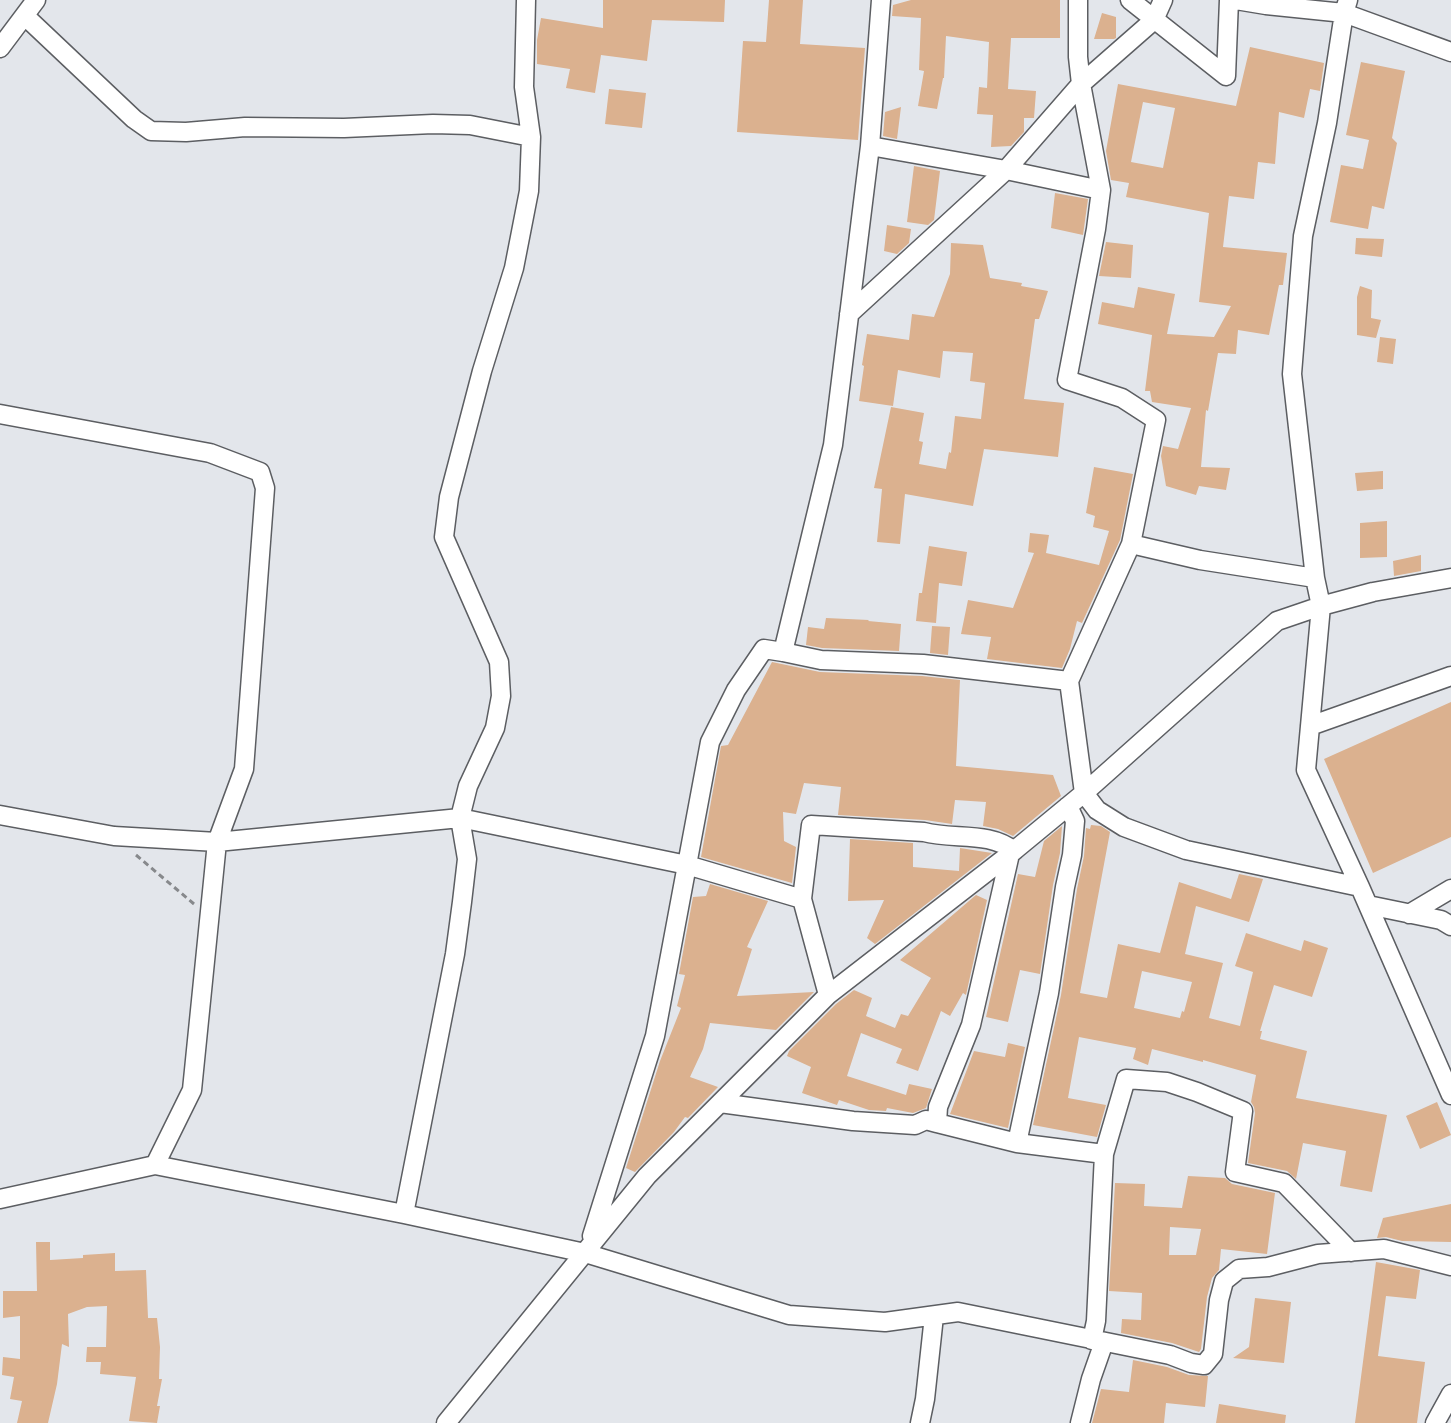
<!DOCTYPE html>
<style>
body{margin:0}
canvas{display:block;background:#e3e6eb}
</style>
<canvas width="1451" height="1423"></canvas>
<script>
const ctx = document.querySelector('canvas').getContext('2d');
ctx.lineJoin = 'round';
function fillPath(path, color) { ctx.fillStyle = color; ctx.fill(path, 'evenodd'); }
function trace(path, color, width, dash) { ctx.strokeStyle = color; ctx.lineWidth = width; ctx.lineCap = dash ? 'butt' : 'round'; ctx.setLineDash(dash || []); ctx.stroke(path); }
fillPath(new Path2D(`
 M 603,0 L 725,0 L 724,22 L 652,20 L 647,61 L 601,55 L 595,93 L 566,88 L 570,69 L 537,64 L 537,40 L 541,18 L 603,28 Z
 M 769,0 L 803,0 L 800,44 L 865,48 L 858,140 L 737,132 L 743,41 L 766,42 Z
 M 911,0 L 1060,0 L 1060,38 L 1011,38 L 1008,89 L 1036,91 L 1034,118 L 1024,118 L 1024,132 L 1011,146 L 991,147 L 993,115 L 977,114 L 979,87 L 987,88 L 989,42 L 946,36 L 944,78 L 943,78 L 937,109 L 918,106 L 924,71 L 919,70 L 921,18 L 892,16 L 893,5 Z
 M 1102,13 L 1116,17 L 1116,38 L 1114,39 L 1094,39 Z
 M 1250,47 L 1324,63 L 1320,91 L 1310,89 L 1304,118 L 1279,112 L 1275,164 L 1258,162 L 1254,199 L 1229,196 L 1223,247 L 1287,253 L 1283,285 L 1279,285 L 1269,335 L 1238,330 L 1236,354 L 1218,353 L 1208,411 L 1206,410 L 1201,467 L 1230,468 L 1226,490 L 1199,486 L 1196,495 L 1166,486 L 1161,456 L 1163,446 L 1178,449 L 1191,408 L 1152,402 L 1150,391 L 1145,391 L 1152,335 L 1098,324 L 1102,302 L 1134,308 L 1138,287 L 1175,294 L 1167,334 L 1214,337 L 1231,306 L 1199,302 L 1209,213 L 1126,197 L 1129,183 L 1111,180 L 1106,151 L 1118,84 L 1236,106 ZM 1143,102 L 1175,108 L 1163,168 L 1131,162 Z
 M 1361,62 L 1405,71 L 1392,138 L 1397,143 L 1384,209 L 1372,206 L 1368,229 L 1330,222 L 1341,165 L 1363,169 L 1369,140 L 1346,135 Z
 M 609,89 L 646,93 L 642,128 L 605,124 Z
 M 901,107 L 897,139 L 883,136 L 885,112 Z
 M 914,166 L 940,171 L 934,220 L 928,225 L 907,222 Z
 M 1055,193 L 1088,199 L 1083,235 L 1051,228 Z
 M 887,225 L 911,229 L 909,243 L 897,254 L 884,251 Z
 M 1356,238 L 1384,239 L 1382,257 L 1355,254 Z
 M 1106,242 L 1133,245 L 1131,278 L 1099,276 Z
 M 951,243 L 983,245 L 990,278 L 1022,283 L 1021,286 L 1048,291 L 1039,319 L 1035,319 L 1024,399 L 1064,403 L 1058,457 L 984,449 L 973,506 L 905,494 L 900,544 L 877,542 L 882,489 L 874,488 L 891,407 L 924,413 L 919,441 L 923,442 L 919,464 L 946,469 L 949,452 L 951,453 L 955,416 L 981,419 L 985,383 L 970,381 L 973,353 L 943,351 L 940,378 L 898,370 L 893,406 L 859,401 L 864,366 L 862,365 L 867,334 L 909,340 L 912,314 L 934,317 L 950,274 Z
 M 1360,286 L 1372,290 L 1371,318 L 1381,320 L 1376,338 L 1357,335 L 1357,297 Z
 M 1380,337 L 1396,339 L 1393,364 L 1377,362 Z
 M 1094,467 L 1133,474 L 1120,540 L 1082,623 L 1077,621 L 1070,649 L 1062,668 L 987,659 L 991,637 L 961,634 L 968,600 L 1013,608 L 1034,553 L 1028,552 L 1030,533 L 1049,535 L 1046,553 L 1099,565 L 1109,531 L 1093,527 L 1095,516 L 1086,513 Z
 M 1383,471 L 1383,489 L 1357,491 L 1355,473 Z
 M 1387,521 L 1387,557 L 1360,558 L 1360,523 Z
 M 929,546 L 967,552 L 962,586 L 939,583 L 936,623 L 916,621 L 919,593 L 922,593 Z
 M 1421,555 L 1421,571 L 1394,576 L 1393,561 Z
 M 826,618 L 869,620 L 868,621 L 901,624 L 899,651 L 822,648 L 806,645 L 808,627 L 824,629 Z
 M 932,626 L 950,627 L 948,655 L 930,653 Z
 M 772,662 L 820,672 L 922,676 L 960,680 L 956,766 L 1053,775 L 1061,796 L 1013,836 L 998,829 L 983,826 L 986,802 L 955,800 L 952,824 L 925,820 L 838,815 L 841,787 L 804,783 L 796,814 L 783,812 L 784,841 L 796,847 L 792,883 L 701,857 L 721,746 L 728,745 Z
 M 1451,702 L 1451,837 L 1373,873 L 1324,759 Z
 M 1091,825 L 1101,826 L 1110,832 L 1080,993 L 1107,998 L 1118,944 L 1160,953 L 1179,882 L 1231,899 L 1239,874 L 1263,879 L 1249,922 L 1196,906 L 1185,954 L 1223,963 L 1209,1018 L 1240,1026 L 1253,972 L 1235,966 L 1246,933 L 1301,951 L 1304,940 L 1328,948 L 1312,997 L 1274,985 L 1260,1031 L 1262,1031 L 1260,1039 L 1307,1051 L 1296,1098 L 1387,1115 L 1372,1192 L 1340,1186 L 1346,1151 L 1303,1143 L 1296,1179 L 1287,1171 L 1248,1163 L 1255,1113 L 1254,1107 L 1251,1102 L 1256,1075 L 1203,1060 L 1203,1062 L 1152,1049 L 1148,1065 L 1133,1059 L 1136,1048 L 1079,1037 L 1068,1098 L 1106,1105 L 1097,1137 L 1033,1125 L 1061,995 L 1077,889 L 1084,856 L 1086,828 L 1090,829 ZM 1142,971 L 1192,982 L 1184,1012 L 1182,1011 L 1180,1018 L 1134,1008 Z
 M 1062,826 L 1060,853 L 1053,885 L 1040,974 L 1020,970 L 1008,1022 L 986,1017 L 1018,874 L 1035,877 L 1044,841 Z
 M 850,839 L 913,843 L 913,867 L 959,871 L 960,848 L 992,853 L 875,944 L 867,938 L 884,900 L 848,901 Z
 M 710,884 L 768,901 L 747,947 L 752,949 L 737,996 L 814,992 L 776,1030 L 710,1023 L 703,1049 L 690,1077 L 718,1087 L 688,1118 L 685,1117 L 674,1132 L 635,1172 L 626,1168 L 660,1061 L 681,1008 L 677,1006 L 685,975 L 679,974 L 693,897 L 706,896 Z
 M 976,895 L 987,900 L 966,995 L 963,993 L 950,1016 L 941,1011 L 918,1071 L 896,1063 L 902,1049 L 861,1033 L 847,1076 L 906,1095 L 909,1084 L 932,1089 L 926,1108 L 913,1113 L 887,1108 L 886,1111 L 869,1110 L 839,1100 L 837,1105 L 802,1093 L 811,1067 L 787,1056 L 789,1051 L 836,1004 L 854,990 L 872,998 L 866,1016 L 895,1028 L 901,1014 L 908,1016 L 931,978 L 900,960 Z
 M 1008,1043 L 1025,1047 L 1008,1128 L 950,1114 L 974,1051 L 1005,1057 Z
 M 1437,1102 L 1451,1135 L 1420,1149 L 1406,1116 Z
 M 1188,1176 L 1225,1178 L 1232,1184 L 1275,1193 L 1267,1254 L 1221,1249 L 1219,1270 L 1212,1278 L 1207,1297 L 1201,1349 L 1199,1352 L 1172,1343 L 1121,1333 L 1122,1319 L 1141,1320 L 1142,1293 L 1109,1291 L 1115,1183 L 1145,1184 L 1144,1206 L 1182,1208 ZM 1170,1227 L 1201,1229 L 1196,1255 L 1169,1255 Z
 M 1451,1204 L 1451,1242 L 1402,1241 L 1386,1237 L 1377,1238 L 1383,1218 Z
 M 36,1242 L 50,1242 L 50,1260 L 83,1258 L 83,1255 L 115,1253 L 115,1271 L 146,1270 L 148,1318 L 157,1318 L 160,1347 L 159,1379 L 162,1379 L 157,1406 L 160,1406 L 157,1423 L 129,1421 L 136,1377 L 100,1374 L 101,1362 L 86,1362 L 87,1347 L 106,1347 L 107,1306 L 87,1307 L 68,1314 L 69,1347 L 62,1344 L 57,1384 L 48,1423 L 17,1423 L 22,1401 L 10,1399 L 14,1377 L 2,1375 L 3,1357 L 20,1359 L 20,1316 L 3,1318 L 3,1291 L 37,1291 Z
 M 1376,1262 L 1420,1270 L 1416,1299 L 1386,1296 L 1378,1356 L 1425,1362 L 1417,1423 L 1355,1423 Z
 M 1255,1298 L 1291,1302 L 1284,1363 L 1233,1358 L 1249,1347 Z
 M 1133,1360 L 1167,1367 L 1189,1375 L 1208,1376 L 1205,1407 L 1166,1403 L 1164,1423 L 1092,1423 L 1101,1389 L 1129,1392 Z
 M 1219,1404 L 1286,1415 L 1285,1423 L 1216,1423 Z`), '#dbb18f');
const minor = new Path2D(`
 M 1078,0 L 1078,57 L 1081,84 L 1101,190
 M 1130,0 L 1226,76 L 1229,0
 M 1236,0 L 1266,5 L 1344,13 L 1451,52
 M 1348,0 L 1344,13 L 1327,123 L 1303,236 L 1292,374 L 1315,578 L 1321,606 L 1306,770 L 1360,887 L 1451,1095
 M 25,16 L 134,119 L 151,131 L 186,132 L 245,127 L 344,128 L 433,124 L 470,125 L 531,137
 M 0,48 L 36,0
 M 870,146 L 1006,170 L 1101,190 L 1096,229 L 1067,380 L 1122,398 L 1156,420 L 1131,544 L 1069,681
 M 849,314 L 1006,170 L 1081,84 L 1154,20 L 1163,0
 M 0,414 L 210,453 L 260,472 L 265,488 L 244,769 L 217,842 L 192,1090 L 155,1165
 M 1131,544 L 1200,560 L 1315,578
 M 783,652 L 821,660 L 923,664 L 1069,681 L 1084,793 L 1097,810 L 1124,827 L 1186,850 L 1360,887
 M 1310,726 L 1451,676
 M 1068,806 L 1075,821 L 1072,855 L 1065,887 L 1049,993 L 1017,1143 L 1104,1154 L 1126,1079 L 1167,1082 L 1197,1092 L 1243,1111 L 1235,1172 L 1284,1183 L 1351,1252
 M 0,815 L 114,836 L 217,842 L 460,818 L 687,865 L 802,899 L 828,995
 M 802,899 L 811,825 L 924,832 C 953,840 990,831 1014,851
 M 1368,905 L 1441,920 L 1451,926
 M 1409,914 L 1451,889
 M 720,1103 L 853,1121 L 915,1125 L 926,1120 L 937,1123 L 938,1107 L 971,1025 L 1010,854
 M 937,1123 L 1017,1143
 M 0,1199 L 155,1165 L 404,1214 L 585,1253 L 789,1315 L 885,1322 L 958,1312 L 1170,1355 L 1191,1363 L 1204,1365 L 1213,1354 L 1219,1300 L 1224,1281 L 1239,1269 L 1268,1267 L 1318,1254 L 1384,1249 L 1451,1266
 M 404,1214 L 455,954 L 462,902 L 467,859 L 460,818 L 468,786 L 495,728 L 501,696 L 499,662 L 444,537 L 449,497 L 482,371 L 514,268 L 529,191 L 531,137 L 524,87 L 526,0
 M 592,1236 L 655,1036 L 710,742 L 736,690 L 764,649 L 783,652 L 833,445 L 870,146 L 881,0
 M 1092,1340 L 1096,1321 L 1104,1154
 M 446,1423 L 647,1176 L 828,995 L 1010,854 L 1084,793 L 1277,621 L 1321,606 L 1373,592 L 1451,578
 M 920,1423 L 925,1399 L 934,1316
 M 1080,1423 L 1091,1379 L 1104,1342
 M 1435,1423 L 1451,1394`);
trace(minor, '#5c5e62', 21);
trace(new Path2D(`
 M 136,855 L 194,904`), '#87898c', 3, [6, 4]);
trace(minor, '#fff', 18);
</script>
